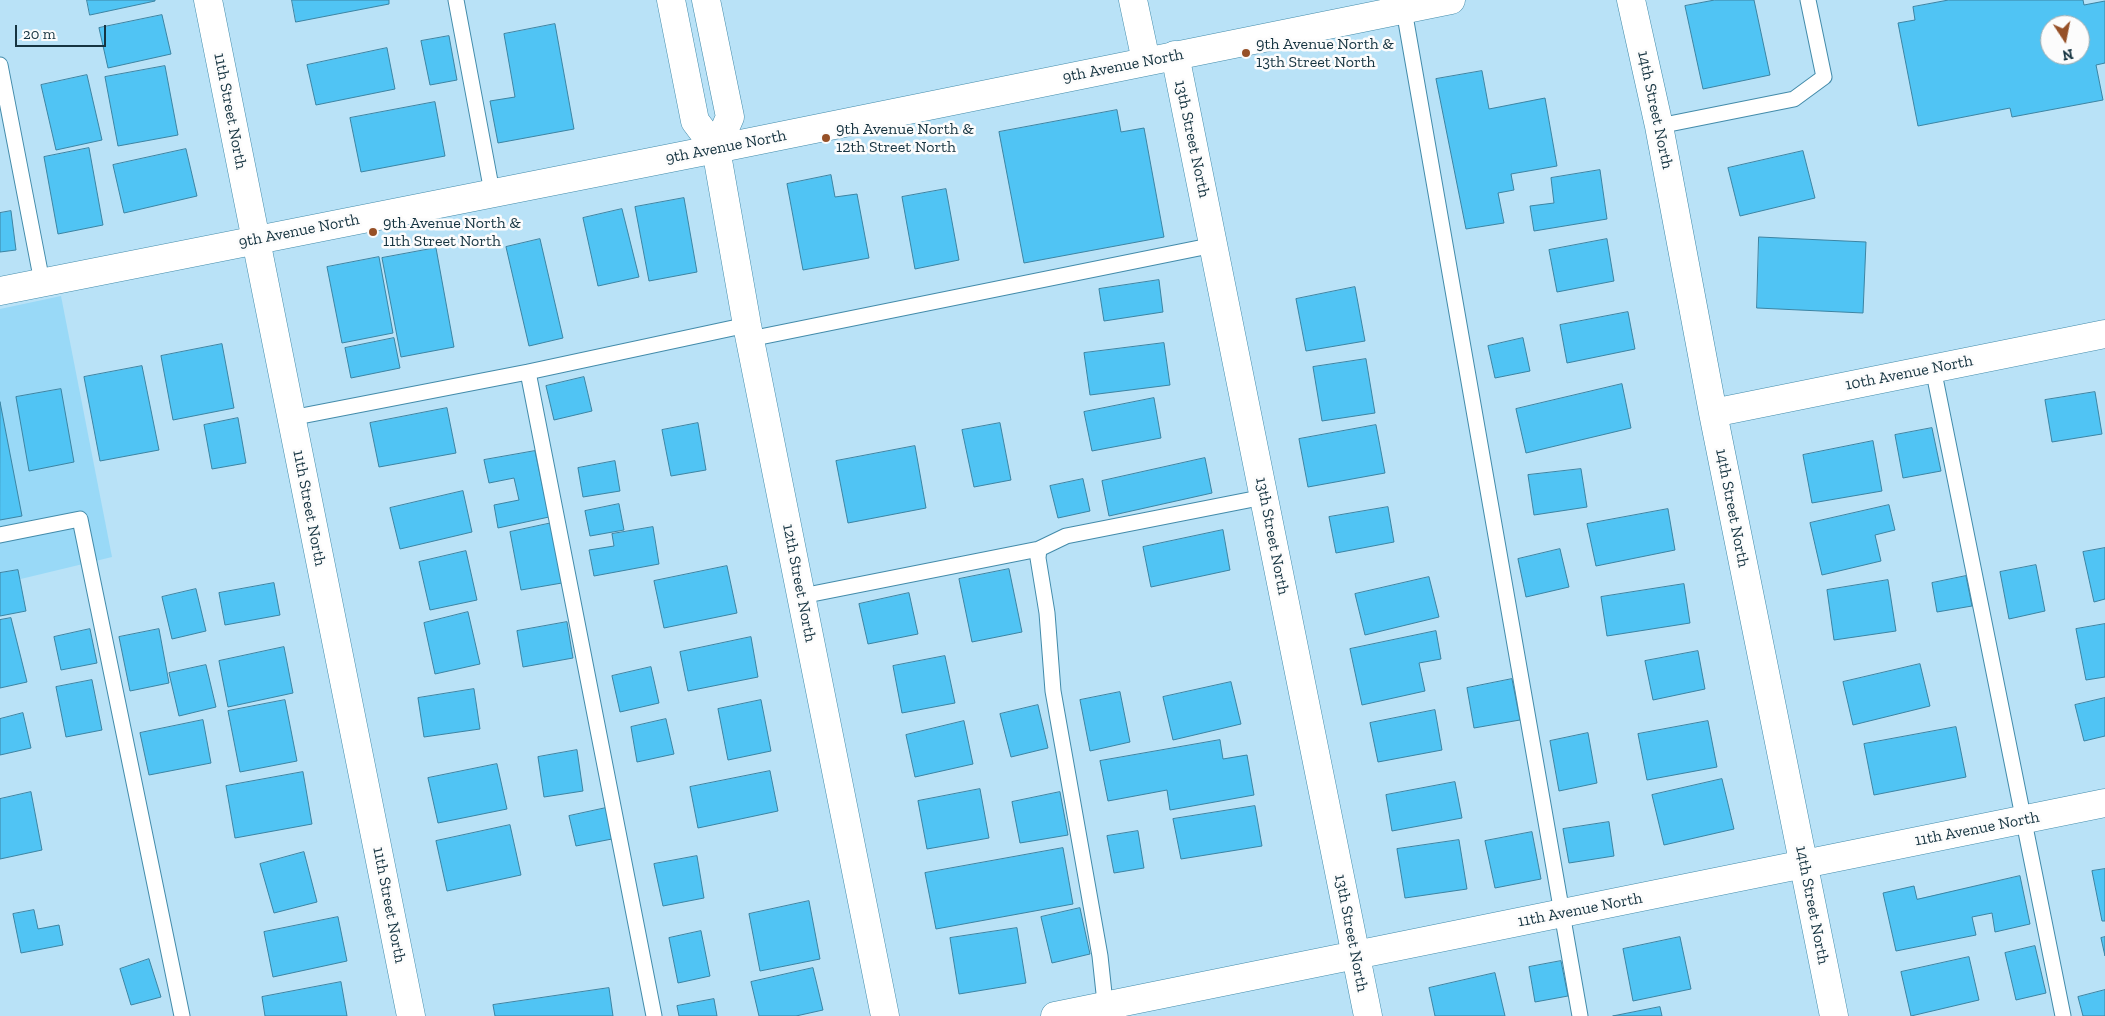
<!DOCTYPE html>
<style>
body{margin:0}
#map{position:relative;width:2105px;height:1016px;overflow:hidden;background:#b9e2f7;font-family:"Zilla Slab",serif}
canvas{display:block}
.north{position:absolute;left:2040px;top:15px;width:50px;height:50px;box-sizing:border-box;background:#fcfcfc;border:1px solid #a0acb1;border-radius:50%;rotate:169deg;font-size:14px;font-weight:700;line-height:20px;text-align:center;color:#163441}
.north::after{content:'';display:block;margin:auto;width:18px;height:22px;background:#965027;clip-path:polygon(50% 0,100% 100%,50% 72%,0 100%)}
.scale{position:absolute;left:15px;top:25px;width:91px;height:22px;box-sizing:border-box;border:2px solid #163441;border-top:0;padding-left:6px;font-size:15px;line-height:18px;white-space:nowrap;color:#163441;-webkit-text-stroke:4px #fcfcfc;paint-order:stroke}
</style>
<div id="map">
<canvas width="2105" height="1016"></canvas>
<div class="north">N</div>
<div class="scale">20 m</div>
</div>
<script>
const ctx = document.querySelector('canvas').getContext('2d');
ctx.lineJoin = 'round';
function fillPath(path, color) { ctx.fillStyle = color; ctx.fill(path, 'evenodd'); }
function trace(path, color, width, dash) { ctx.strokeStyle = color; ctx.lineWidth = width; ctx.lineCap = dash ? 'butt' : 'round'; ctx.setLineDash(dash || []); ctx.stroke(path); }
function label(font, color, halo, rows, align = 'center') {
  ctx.font = font + ' "Zilla Slab",serif'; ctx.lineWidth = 5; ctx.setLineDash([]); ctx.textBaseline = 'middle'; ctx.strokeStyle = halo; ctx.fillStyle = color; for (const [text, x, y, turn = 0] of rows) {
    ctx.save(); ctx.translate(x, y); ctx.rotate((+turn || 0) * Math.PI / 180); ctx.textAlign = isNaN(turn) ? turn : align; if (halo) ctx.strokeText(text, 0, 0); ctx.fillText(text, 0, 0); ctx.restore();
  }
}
fillPath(new Path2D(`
 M 61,296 L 112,557 L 0,584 L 0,309 Z`), '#99d9f7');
const building = new Path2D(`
 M 87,0 L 155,0 L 155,1 L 90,15 Z
 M 292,0 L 389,0 L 389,4 L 296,22 Z
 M 1715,0 L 1754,0 L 1770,75 L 1703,89 L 1685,6 Z
 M 1949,0 L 2083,0 L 2084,5 L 2105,1 L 2105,63 L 2096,65 L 2103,100 L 2012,117 L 2010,108 L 1918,126 L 1898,23 L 1915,20 L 1913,7 ZM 2050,25 L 2080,25 L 2080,55 L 2050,55 Z
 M 162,15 L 171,54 L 108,68 L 99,28 Z
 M 555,24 L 574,129 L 498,143 L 490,101 L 515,97 L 504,34 Z
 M 449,36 L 457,80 L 430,85 L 421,41 Z
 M 387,48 L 395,89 L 316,105 L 307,65 Z
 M 165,66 L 178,135 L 118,146 L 105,77 Z
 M 1482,71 L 1489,109 L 1545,98 L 1557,166 L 1511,174 L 1514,190 L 1498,193 L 1504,223 L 1466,229 L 1436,79 Z
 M 87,75 L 102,140 L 56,150 L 41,85 Z
 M 435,102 L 445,156 L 361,172 L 350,118 Z
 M 1117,110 L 1121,132 L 1144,128 L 1164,237 L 1024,263 L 999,132 Z
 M 89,148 L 103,225 L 58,234 L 44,157 Z
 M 186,149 L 197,196 L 124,213 L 113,165 Z
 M 1803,151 L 1815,198 L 1740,216 L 1728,168 Z
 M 1600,170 L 1607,219 L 1534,231 L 1530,206 L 1554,203 L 1551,178 Z
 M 831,175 L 835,197 L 857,194 L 869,258 L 803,270 L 787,184 Z
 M 946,189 L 959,260 L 915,269 L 902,197 Z
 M 684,198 L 697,272 L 649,281 L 635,207 Z
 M 622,209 L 639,277 L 598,286 L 583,218 Z
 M 11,211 L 16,250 L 0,252 L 0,213 Z
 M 1759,237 L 1866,242 L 1863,313 L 1757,308 Z
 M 540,239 L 563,338 L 529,346 L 506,247 Z
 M 1607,239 L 1614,281 L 1557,292 L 1549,250 Z
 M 436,248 L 454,347 L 401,357 L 382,258 Z
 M 379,257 L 393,333 L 342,343 L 327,267 Z
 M 1159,280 L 1163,312 L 1104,321 L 1099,289 Z
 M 1355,287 L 1365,341 L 1306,351 L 1296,299 Z
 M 1628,312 L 1635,349 L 1567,363 L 1560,325 Z
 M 394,338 L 400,368 L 351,378 L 345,348 Z
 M 1523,338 L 1530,371 L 1495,378 L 1488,346 Z
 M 1164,343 L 1170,385 L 1090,395 L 1084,353 Z
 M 222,344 L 234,408 L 173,420 L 161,356 Z
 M 1366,359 L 1375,413 L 1322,421 L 1313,367 Z
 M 142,366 L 159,450 L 100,461 L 84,377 Z
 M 584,377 L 592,411 L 554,420 L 546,386 Z
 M 1622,384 L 1631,428 L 1526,453 L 1516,409 Z
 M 61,389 L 74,462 L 29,471 L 16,397 Z
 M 2095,392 L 2102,434 L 2052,442 L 2045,400 Z
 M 1154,398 L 1161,438 L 1092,451 L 1084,412 Z
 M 0,402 L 22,516 L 0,520 Z
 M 447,408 L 456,453 L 379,467 L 370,423 Z
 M 238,418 L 246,463 L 212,469 L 204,425 Z
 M 698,423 L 706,470 L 671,476 L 662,430 Z
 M 1000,423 L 1011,480 L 974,487 L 962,430 Z
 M 1376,425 L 1385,473 L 1308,487 L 1299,439 Z
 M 1932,428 L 1941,471 L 1903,478 L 1895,435 Z
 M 1873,441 L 1882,491 L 1812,503 L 1803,455 Z
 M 915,446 L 926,508 L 848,523 L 836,461 Z
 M 535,451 L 549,517 L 498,528 L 494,505 L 519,500 L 514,478 L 489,483 L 484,460 Z
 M 1205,458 L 1212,493 L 1109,516 L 1102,481 Z
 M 615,461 L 620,491 L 583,497 L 578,468 Z
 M 1581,469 L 1587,507 L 1534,515 L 1528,475 Z
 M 1083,479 L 1090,511 L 1058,518 L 1050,486 Z
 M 463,491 L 472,532 L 400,549 L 390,508 Z
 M 619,504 L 624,530 L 590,536 L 585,511 Z
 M 1889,505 L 1895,530 L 1875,535 L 1881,561 L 1822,575 L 1810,523 Z
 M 1388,507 L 1394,542 L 1336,553 L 1329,517 Z
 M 1668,509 L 1675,550 L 1596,566 L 1587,524 Z
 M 552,523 L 562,583 L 521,590 L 510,532 Z
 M 653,527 L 659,564 L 594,576 L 589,550 L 614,546 L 612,534 Z
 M 1223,530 L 1230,570 L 1151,587 L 1143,547 Z
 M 2105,548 L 2105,599 L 2094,602 L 2083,552 Z
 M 1560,549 L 1569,587 L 1526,597 L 1518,559 Z
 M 466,551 L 477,600 L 430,610 L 419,562 Z
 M 2036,565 L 2045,611 L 2009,619 L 2000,572 Z
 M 727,566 L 737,613 L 664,628 L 654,581 Z
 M 1009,569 L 1022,632 L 972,642 L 959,579 Z
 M 18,570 L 26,611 L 0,616 L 0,573 Z
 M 1966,576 L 1972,606 L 1937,612 L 1932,583 Z
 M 1429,577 L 1439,617 L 1365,635 L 1355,594 Z
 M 1888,580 L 1896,631 L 1834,640 L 1827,590 Z
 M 274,583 L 280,615 L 225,625 L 219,593 Z
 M 1684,584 L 1690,623 L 1607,636 L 1601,597 Z
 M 196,589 L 206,631 L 172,639 L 162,597 Z
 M 909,593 L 918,634 L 868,644 L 859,604 Z
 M 468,612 L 480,664 L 435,674 L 424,623 Z
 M 11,618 L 27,682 L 0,688 L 0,620 Z
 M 567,622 L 573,658 L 523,667 L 517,631 Z
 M 2105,624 L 2105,677 L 2086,680 L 2076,629 Z
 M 90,629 L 97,663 L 61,670 L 54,637 Z
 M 159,629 L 169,683 L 130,691 L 119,637 Z
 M 1436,631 L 1441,659 L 1419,663 L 1425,691 L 1362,705 L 1350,649 Z
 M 751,637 L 758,677 L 688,691 L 680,652 Z
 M 284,647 L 293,693 L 228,707 L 219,661 Z
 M 1698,651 L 1705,689 L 1653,700 L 1645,661 Z
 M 945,656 L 955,703 L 902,713 L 893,666 Z
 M 1920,664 L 1930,706 L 1853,725 L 1843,682 Z
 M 206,665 L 216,707 L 179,716 L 169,673 Z
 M 651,667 L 659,703 L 620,712 L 612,676 Z
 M 1512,679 L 1520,720 L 1474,728 L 1467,688 Z
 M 92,680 L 102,730 L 66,737 L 56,687 Z
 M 1231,682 L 1241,724 L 1173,740 L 1163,697 Z
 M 474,689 L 480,729 L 424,737 L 418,698 Z
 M 1120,692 L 1130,742 L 1090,751 L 1080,700 Z
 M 2105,698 L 2105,736 L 2084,741 L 2075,705 Z
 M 285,700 L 297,761 L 240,772 L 228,711 Z
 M 761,700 L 771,751 L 728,760 L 718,709 Z
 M 1038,705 L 1048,748 L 1011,757 L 1000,714 Z
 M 1435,710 L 1442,750 L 1378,762 L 1370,723 Z
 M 23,713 L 31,748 L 0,755 L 0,719 Z
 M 666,719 L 674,754 L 637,762 L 631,727 Z
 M 203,720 L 211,763 L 149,775 L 140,733 Z
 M 964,721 L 973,764 L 915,777 L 906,735 Z
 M 1708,721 L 1717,767 L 1647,780 L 1638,734 Z
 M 1956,727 L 1966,777 L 1874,795 L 1864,744 Z
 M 1588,733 L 1597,783 L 1559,791 L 1550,741 Z
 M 1220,740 L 1223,759 L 1247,755 L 1254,795 L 1170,810 L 1167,790 L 1108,801 L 1100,761 Z
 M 577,750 L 583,791 L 544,797 L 538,757 Z
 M 497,764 L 507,809 L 438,823 L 428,778 Z
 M 770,771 L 778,811 L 698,828 L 690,787 Z
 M 303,772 L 312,824 L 235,838 L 226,786 Z
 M 1722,779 L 1734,829 L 1664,845 L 1652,795 Z
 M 1455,782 L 1462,818 L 1392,831 L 1386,795 Z
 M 980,789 L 989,838 L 927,849 L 918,801 Z
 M 31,792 L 42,850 L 0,859 L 0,799 Z
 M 1060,792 L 1068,835 L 1020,843 L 1012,802 Z
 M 1255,806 L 1262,846 L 1181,859 L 1173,819 Z
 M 606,808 L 612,839 L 576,846 L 569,816 Z
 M 1609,822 L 1614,856 L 1569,863 L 1563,829 Z
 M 510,825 L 521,875 L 447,891 L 436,841 Z
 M 1138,831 L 1144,868 L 1114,873 L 1107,836 Z
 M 1532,832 L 1541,879 L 1495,888 L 1485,841 Z
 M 1459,840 L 1467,889 L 1405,898 L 1397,849 Z
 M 1063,848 L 1073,904 L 936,929 L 925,873 Z
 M 304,852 L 317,902 L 274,913 L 260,864 Z
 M 697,856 L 704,898 L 663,906 L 654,864 Z
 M 2105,869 L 2105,921 L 2102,921 L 2092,871 Z
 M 2020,876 L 2030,924 L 1995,932 L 1992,913 L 1972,917 L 1976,935 L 1896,951 L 1883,893 L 1914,886 L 1917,899 Z
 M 809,901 L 820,959 L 760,971 L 749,914 Z
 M 1080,908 L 1090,954 L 1052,963 L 1041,917 Z
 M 34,910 L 38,929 L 59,925 L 63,945 L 21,953 L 13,914 Z
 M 338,917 L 347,961 L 273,977 L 264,932 Z
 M 1017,928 L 1026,983 L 959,994 L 950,938 Z
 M 701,931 L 710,976 L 678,983 L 669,938 Z
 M 1680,937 L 1691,989 L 1633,1001 L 1623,949 Z
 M 2105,937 L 2105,956 L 2101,938 Z
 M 2035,946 L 2046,993 L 2016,1000 L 2005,953 Z
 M 1969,957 L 1979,1000 L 1911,1016 L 1901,972 Z
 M 149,959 L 161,997 L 131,1005 L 120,969 Z
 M 1561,961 L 1568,996 L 1535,1002 L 1529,967 Z
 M 813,968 L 823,1010 L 796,1016 L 759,1016 L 751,982 Z
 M 1495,973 L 1505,1016 L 1435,1016 L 1429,988 Z
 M 341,982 L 347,1016 L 265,1016 L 262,997 Z
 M 609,988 L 613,1016 L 495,1016 L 493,1005 Z
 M 2105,990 L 2105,1016 L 2083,1016 L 2078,997 Z
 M 714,999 L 717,1016 L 679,1016 L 677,1006 Z
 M 1660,1007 L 1662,1016 L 1613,1016 Z`);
fillPath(building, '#50c4f4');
trace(building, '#3c84a3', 1);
const lane = new Path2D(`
 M 456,0 L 492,192
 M 1404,10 L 1580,1016
 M 0,65 L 42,282
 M 1659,126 L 1794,99 L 1824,77 L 1808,0
 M 750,339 L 1214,245
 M 1933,368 L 2063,1016
 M 528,372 L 654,1016
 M 291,418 L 528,372 L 747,325
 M 0,535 L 80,519 L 182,1016
 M 802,596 L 1039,549
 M 1106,1012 L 1100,956 L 1053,691 L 1047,613 L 1038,558 L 1039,549 L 1066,536 L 1264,497`);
const street = new Path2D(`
 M 208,0 L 411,1016
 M 671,0 L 695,121 L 716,149 L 747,325 L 885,1016
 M 706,0 L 730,117 L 716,149
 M 1133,0 L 1146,61
 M 1631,0 L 1659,126 L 1713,413 L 1834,1016
 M 1175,55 L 1368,1016
 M 1713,413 L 2105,334
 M 1055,1016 L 2105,803`);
const secondary = new Path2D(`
 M 0,291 L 716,149 L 1451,0`);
trace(lane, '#438baa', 17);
trace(street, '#438baa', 29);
trace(secondary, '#438baa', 29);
trace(lane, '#fff', 15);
trace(street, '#fff', 28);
trace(secondary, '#fff', 28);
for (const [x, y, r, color] of [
 [1246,53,5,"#965027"],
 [826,138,5,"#965027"],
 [373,232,5,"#965027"]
]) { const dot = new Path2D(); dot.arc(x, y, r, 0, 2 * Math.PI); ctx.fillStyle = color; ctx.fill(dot); trace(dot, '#fcfcfc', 2); }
label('16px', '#163441', '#fcfcfc', [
 ["9th Avenue North &",1256,44],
 ["13th Street North",1256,62],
 ["9th Avenue North &",836,129],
 ["12th Street North",836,147],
 ["9th Avenue North &",383,223],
 ["11th Street North",383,241]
], 'left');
label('16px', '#163441', '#fcfcfc', [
 ["9th Avenue North",1123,66,-11],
 ["14th Street North",1655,110,78],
 ["11th Street North",230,111,79],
 ["13th Street North",1192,139,78],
 ["9th Avenue North",726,147,-11],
 ["9th Avenue North",299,231,-11],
 ["10th Avenue North",1909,373,-11],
 ["11th Street North",309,508,79],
 ["14th Street North",1732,508,79],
 ["13th Street North",1272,536,79],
 ["12th Street North",799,583,79],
 ["11th Avenue North",1977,829,-11],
 ["11th Street North",389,905,79],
 ["14th Street North",1812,905,79],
 ["11th Avenue North",1580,910,-11],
 ["13th Street North",1351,933,79]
]);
</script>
